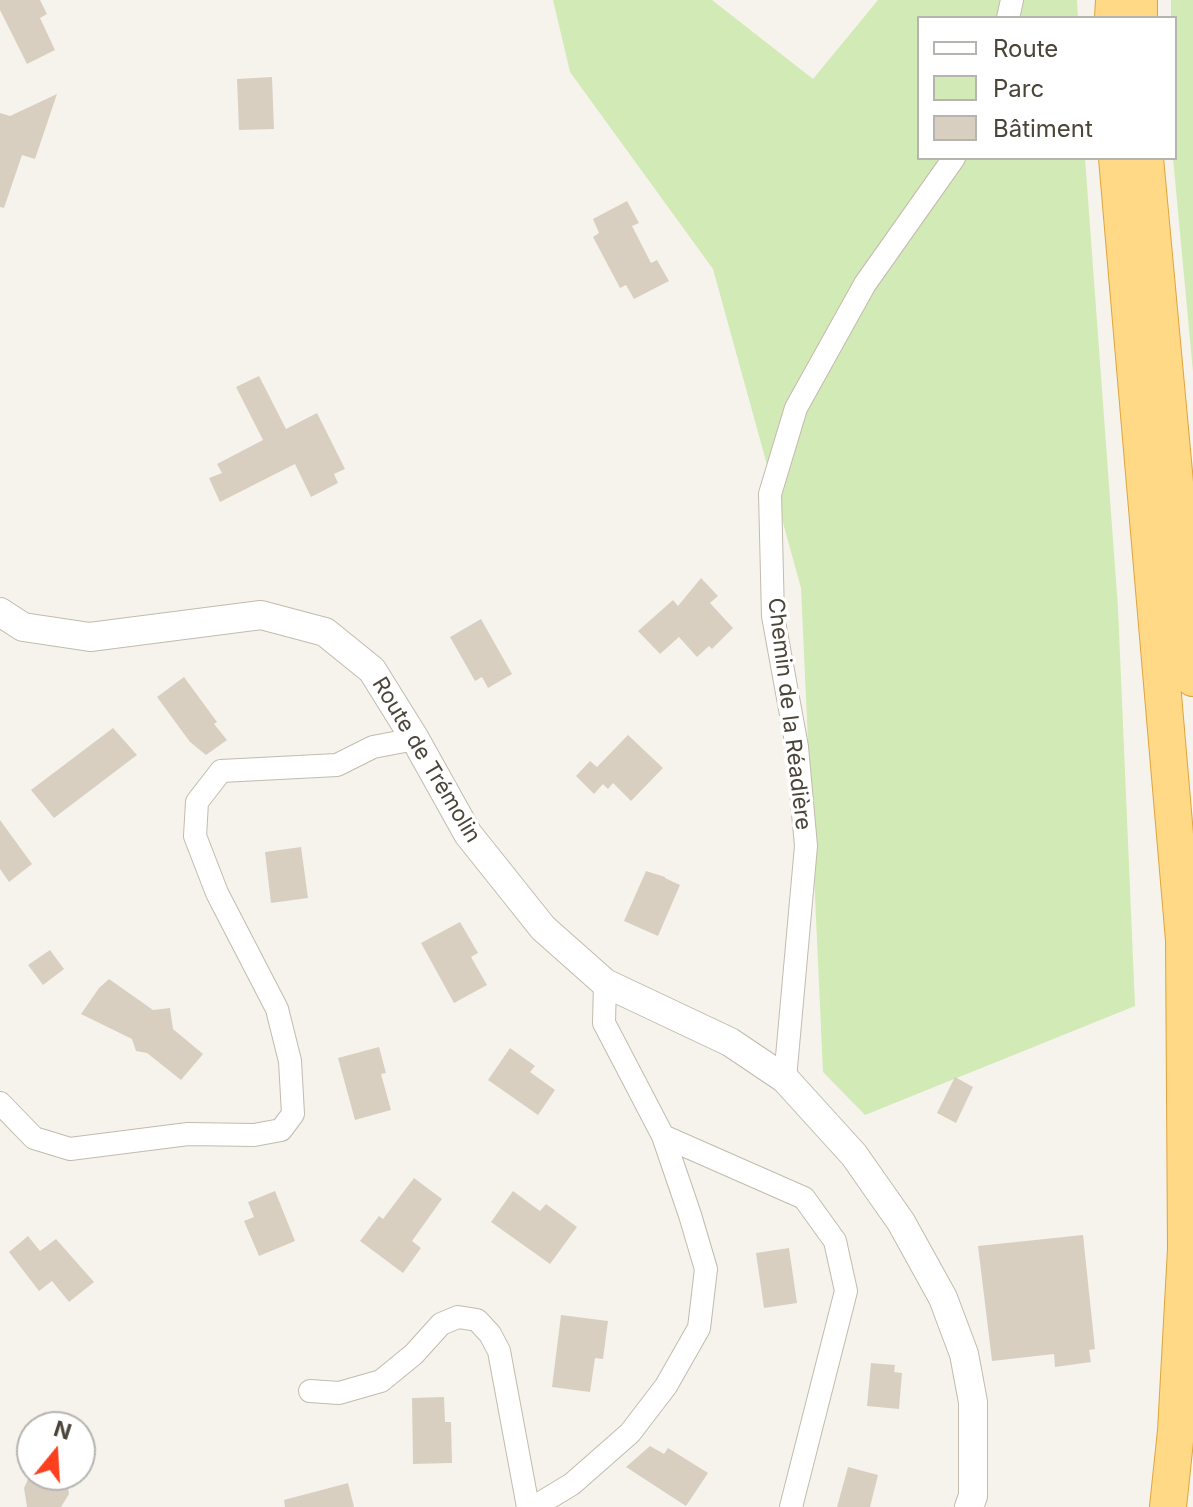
<!DOCTYPE html>
<meta charset="utf-8">
<style>
body{margin:0}
#map{position:relative;width:1193px;height:1507px;overflow:hidden;background:#f6f3ec;font-family:Inter,sans-serif}
canvas{display:block}
.legend{position:absolute;left:917px;top:16px;width:260px;height:144px;box-sizing:border-box;background:#fff;border:2px solid #b7b4b0;margin:0;padding:10px 14px;list-style:none;font-size:24px;color:#4b4439}
.legend li{display:flex;align-items:center;gap:16px;height:40px}
.legend b{width:40px;border:2px solid #b7b4b0}
.north{position:absolute;left:16px;top:1411px;width:80px;height:80px;box-sizing:border-box;background:#fff;border:2px solid #b7b4b0;border-radius:50%;rotate:18deg;font-size:22px;font-weight:700;line-height:32px;text-align:center;color:#4b4439}
.north::after{content:'';display:block;margin:auto;width:28px;height:36px;background:#fc3f1d;clip-path:polygon(50% 0,100% 100%,50% 72%,0 100%)}
</style>
<div id="map">
<canvas width="1193" height="1507"></canvas>
<ul class="legend">
<li><b style="height:10px;background:#fff"></b>Route</li>
<li><b style="height:22px;background:#d2eab5"></b>Parc</li>
<li><b style="height:22px;background:#d8cfc1"></b>Bâtiment</li>
</ul>
<div class="north">N</div>
</div>
<script>
const ctx = document.querySelector('canvas').getContext('2d');
ctx.lineJoin = 'round';
function fillPath(path, color) { ctx.fillStyle = color; ctx.fill(path, 'evenodd'); }
function trace(path, color, width, dash) { ctx.strokeStyle = color; ctx.lineWidth = width; ctx.lineCap = dash ? 'butt' : 'round'; ctx.setLineDash(dash || []); ctx.stroke(path); }
function label(font, color, halo, rows, align = 'center') {
  ctx.font = font + ' Inter,sans-serif'; ctx.lineWidth = 7; ctx.setLineDash([]); ctx.textBaseline = 'middle'; ctx.strokeStyle = halo; ctx.fillStyle = color; for (const [text, x, y, turn = 0] of rows) {
    ctx.save(); ctx.translate(x, y); ctx.rotate((+turn || 0) * Math.PI / 180); ctx.textAlign = isNaN(turn) ? turn : align; if (halo) ctx.strokeText(text, 0, 0); ctx.fillText(text, 0, 0); ctx.restore();
  }
}
fillPath(new Path2D(`
 M 553,0 L 712,0 L 813,79 L 878,0 L 1077,0 L 1078,18 L 919,18 L 919,158 L 1085,158 L 1118,608 L 1135,1006 L 865,1115 L 823,1072 L 801,588 L 713,269 L 570,72 Z
 M 1171,0 L 1193,0 L 1193,372 L 1173,158 L 1175,158 L 1175,18 L 1171,18 Z`), '#d2eab5');
fillPath(new Path2D(`
 M 0,0 L 40,0 L 47,14 L 40,18 L 55,50 L 27,64 L 0,10 Z
 M 272,77 L 274,129 L 239,130 L 237,79 Z
 M 57,94 L 35,159 L 22,155 L 4,208 L 0,207 L 0,113 L 10,116 Z
 M 627,201 L 639,223 L 632,226 L 651,263 L 657,260 L 669,281 L 634,299 L 626,285 L 620,288 L 593,237 L 599,233 L 593,219 Z
 M 259,376 L 286,429 L 317,413 L 345,469 L 334,474 L 338,483 L 311,497 L 295,464 L 220,502 L 209,478 L 222,473 L 217,464 L 263,440 L 236,387 Z
 M 701,578 L 718,596 L 710,603 L 733,628 L 712,649 L 709,646 L 697,657 L 679,637 L 660,654 L 638,631 L 673,600 L 678,606 Z
 M 481,619 L 512,674 L 488,688 L 482,677 L 475,681 L 450,637 Z
 M 184,677 L 217,722 L 214,724 L 227,740 L 206,755 L 190,742 L 157,697 Z
 M 113,728 L 137,755 L 54,818 L 31,790 Z
 M 628,735 L 663,768 L 631,801 L 613,783 L 608,789 L 603,784 L 594,794 L 576,776 L 590,761 L 597,767 Z
 M 0,820 L 32,864 L 9,882 L 0,869 Z
 M 301,847 L 308,898 L 271,903 L 265,852 Z
 M 646,871 L 665,877 L 665,878 L 680,885 L 658,936 L 624,921 Z
 M 460,922 L 478,953 L 471,957 L 487,985 L 454,1003 L 421,943 Z
 M 50,950 L 64,969 L 43,985 L 28,965 Z
 M 109,979 L 153,1010 L 170,1008 L 173,1029 L 203,1054 L 181,1080 L 147,1053 L 136,1051 L 132,1039 L 81,1014 L 99,988 Z
 M 379,1047 L 386,1073 L 381,1074 L 391,1110 L 355,1120 L 338,1058 Z
 M 510,1048 L 535,1066 L 530,1072 L 555,1090 L 538,1115 L 488,1080 Z
 M 955,1077 L 973,1087 L 956,1123 L 937,1113 Z
 M 414,1178 L 442,1199 L 412,1241 L 421,1248 L 403,1273 L 360,1241 L 379,1216 L 383,1219 Z
 M 275,1191 L 295,1241 L 259,1256 L 244,1221 L 254,1217 L 248,1202 Z
 M 513,1191 L 540,1211 L 546,1204 L 577,1227 L 550,1264 L 491,1222 Z
 M 1083,1235 L 1095,1349 L 1089,1350 L 1091,1362 L 1055,1367 L 1054,1354 L 992,1361 L 978,1246 Z
 M 28,1236 L 40,1251 L 56,1239 L 94,1282 L 69,1302 L 52,1281 L 39,1291 L 9,1252 Z
 M 789,1248 L 797,1303 L 764,1308 L 756,1253 Z
 M 561,1315 L 608,1321 L 603,1359 L 595,1358 L 590,1392 L 552,1387 Z
 M 871,1363 L 895,1365 L 894,1372 L 902,1373 L 899,1409 L 867,1406 Z
 M 444,1397 L 445,1422 L 451,1422 L 452,1463 L 413,1464 L 412,1398 Z
 M 650,1446 L 664,1454 L 668,1448 L 708,1473 L 686,1506 L 626,1467 Z
 M 848,1467 L 878,1475 L 870,1507 L 837,1507 Z
 M 30,1475 L 66,1475 L 69,1494 L 61,1507 L 27,1507 L 24,1488 Z
 M 348,1483 L 354,1507 L 285,1507 L 284,1500 Z`), '#d8cfc1');
const minor = new Path2D(`
 M 1008,18 L 1012,0
 M 785,1079 L 806,846 L 797,747 L 773,616 L 770,494 L 796,408 L 865,284 L 954,158
 M 0,1103 L 34,1138 L 70,1149 L 188,1134 L 254,1135 L 281,1130 L 293,1114 L 290,1061 L 277,1009 L 217,893 L 195,836 L 197,802 L 221,771 L 337,765 L 373,747 L 415,739
 M 663,1136 L 804,1198 L 835,1241 L 846,1291 L 791,1507
 M 310,1391 L 339,1393 L 381,1381 L 414,1354 L 441,1324 L 458,1317 L 477,1320 L 490,1334 L 499,1351 L 528,1507
 M 534,1507 L 572,1484 L 630,1433 L 666,1386 L 699,1328 L 706,1269 L 690,1215 L 663,1136 L 604,1023 L 605,983`);
const tertiary = new Path2D(`
 M 0,612 L 23,627 L 90,637 L 261,615 L 325,632 L 372,670 L 415,739 L 468,834 L 543,928 L 605,983 L 730,1042 L 785,1079 L 854,1155 L 901,1222 L 943,1298 L 964,1354 L 973,1402 L 973,1496 L 969,1507`);
const trunk = new Path2D(`
 M 1139,0 L 1139,18
 M 1113,18 L 1114,0
 M 1117,158 L 1184,940 L 1186,1249 L 1176,1431 L 1168,1507
 M 1145,158 L 1193,678`);
trace(minor, '#c2bbae', 24);
trace(tertiary, '#c2bbae', 30);
trace(trunk, '#e0a43c', 38);
trace(minor, '#fff', 22);
trace(tertiary, '#fff', 28);
trace(trunk, '#ffd985', 36);
label('22px', '#4b4439', '#fff', [
 ["Chemin de la Réadière",789,714,83],
 ["Route de Trémolin",426,760,59]
]);
</script>
